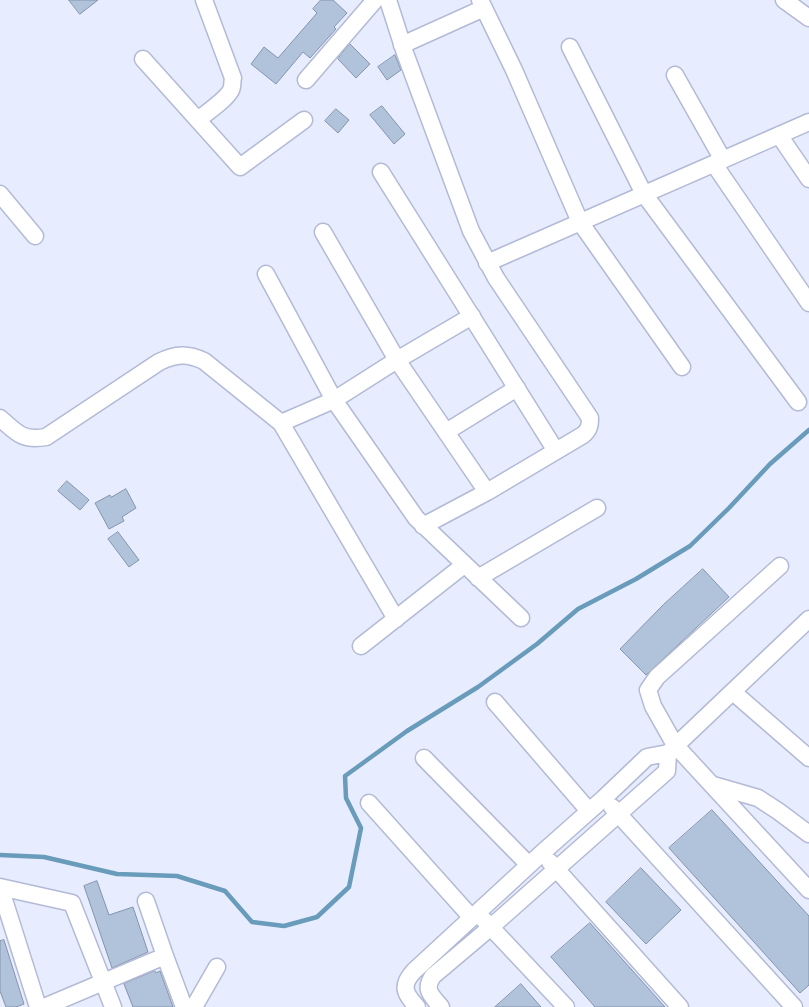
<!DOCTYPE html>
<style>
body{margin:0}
canvas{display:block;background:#e7ecfe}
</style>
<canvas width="809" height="1007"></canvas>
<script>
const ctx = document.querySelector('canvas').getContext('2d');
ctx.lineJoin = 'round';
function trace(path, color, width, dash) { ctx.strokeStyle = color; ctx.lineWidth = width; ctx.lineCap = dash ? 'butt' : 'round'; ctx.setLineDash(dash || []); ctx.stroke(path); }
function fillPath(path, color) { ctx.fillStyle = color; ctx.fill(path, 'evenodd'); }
trace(new Path2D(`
 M 0,855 L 44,857 L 117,874 L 177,876 L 225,891 L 252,922 L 284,926 L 317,917 L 349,887 L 361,828 L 346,798 L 345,776 L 407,731 L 478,687 L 537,644 L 578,609 L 636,579 L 690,546 L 729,508 L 770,464 L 809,430`), '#699bba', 4.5);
const building = new Path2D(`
 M 69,0 L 98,0 L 80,14 Z
 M 321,0 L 333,0 L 347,13 L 334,27 L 336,29 L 310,58 L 303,52 L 276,84 L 251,64 L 264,47 L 278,58 L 317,13 L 313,9 Z
 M 350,44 L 370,64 L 356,78 L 338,59 Z
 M 395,55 L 401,70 L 387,80 L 378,67 Z
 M 382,106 L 405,134 L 394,144 L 370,115 Z
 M 336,109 L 349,120 L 338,133 L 325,121 Z
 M 67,481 L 89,500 L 80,510 L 58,491 Z
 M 126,489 L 136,508 L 122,517 L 124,521 L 109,529 L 95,503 L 110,495 L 111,497 Z
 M 118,532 L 139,560 L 129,567 L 108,539 Z
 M 703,569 L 729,597 L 646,675 L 620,649 L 663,605 Z
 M 712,810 L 809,916 L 809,985 L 800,993 L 669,848 Z
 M 641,868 L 681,910 L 646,944 L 606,902 Z
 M 97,881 L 109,915 L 133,907 L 148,952 L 112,968 L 84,886 Z
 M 590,923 L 665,1007 L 595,1007 L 551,957 Z
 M 4,940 L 24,1004 L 16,1007 L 6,1007 L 0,991 L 0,941 Z
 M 155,971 L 156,973 L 160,971 L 173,1007 L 133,1007 L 124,984 Z
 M 521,984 L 541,1007 L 495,1007 Z`);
fillPath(building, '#b1c3db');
trace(building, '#8395ac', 1);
const minor = new Path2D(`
 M 388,0 L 405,53 L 471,231 L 496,278 L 590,418 C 590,426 589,430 583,435 L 487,492 L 423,526
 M 480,0 L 514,70 L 580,222 L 682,367
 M 784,0 L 809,18
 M 402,45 L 484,8
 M 570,47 L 644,194 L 798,402
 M 143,59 L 240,167 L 304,120
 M 675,75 L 723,160
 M 306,80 L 375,0
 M 198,120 C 207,112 226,100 231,90 C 233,86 232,81 233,78 L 204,0
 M 779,135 L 809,179
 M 714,164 L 809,303
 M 381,172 L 556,451
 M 0,194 L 35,236
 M 323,232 L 397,360 L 487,492
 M 487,263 L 809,122
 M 266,274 L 334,400 L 416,518 L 521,618
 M 0,418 C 17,433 22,441 46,437 L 159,362 C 176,354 187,353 204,361 L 281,423 L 396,619
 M 281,423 L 334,400 L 397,360 L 472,316
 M 446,432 L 517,388
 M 780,566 L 657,677 L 648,690 L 653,706 L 675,745 L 809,890
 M 478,578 L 597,508
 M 361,646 L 464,565
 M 733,692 L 809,758
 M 495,702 L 589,811
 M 424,758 L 529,865
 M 713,785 L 758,798 L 778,811 L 809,834
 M 369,803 L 472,918
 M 612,807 L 794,1007
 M 550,862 L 680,1007
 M 0,887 L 72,903 L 113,1007
 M 0,887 L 38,1007
 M 146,901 L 165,956 L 184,1007
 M 484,920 L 566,1007
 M 44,1007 L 165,956
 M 194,1007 L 217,967
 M 417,1007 C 405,994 400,986 414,971 L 542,853 L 604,798 L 647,757 L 668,753 L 809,619
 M 441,1007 C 432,996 423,990 433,976 L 491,927 L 667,771 L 668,753`);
trace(minor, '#b3bad6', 19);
trace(minor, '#fff', 16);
</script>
